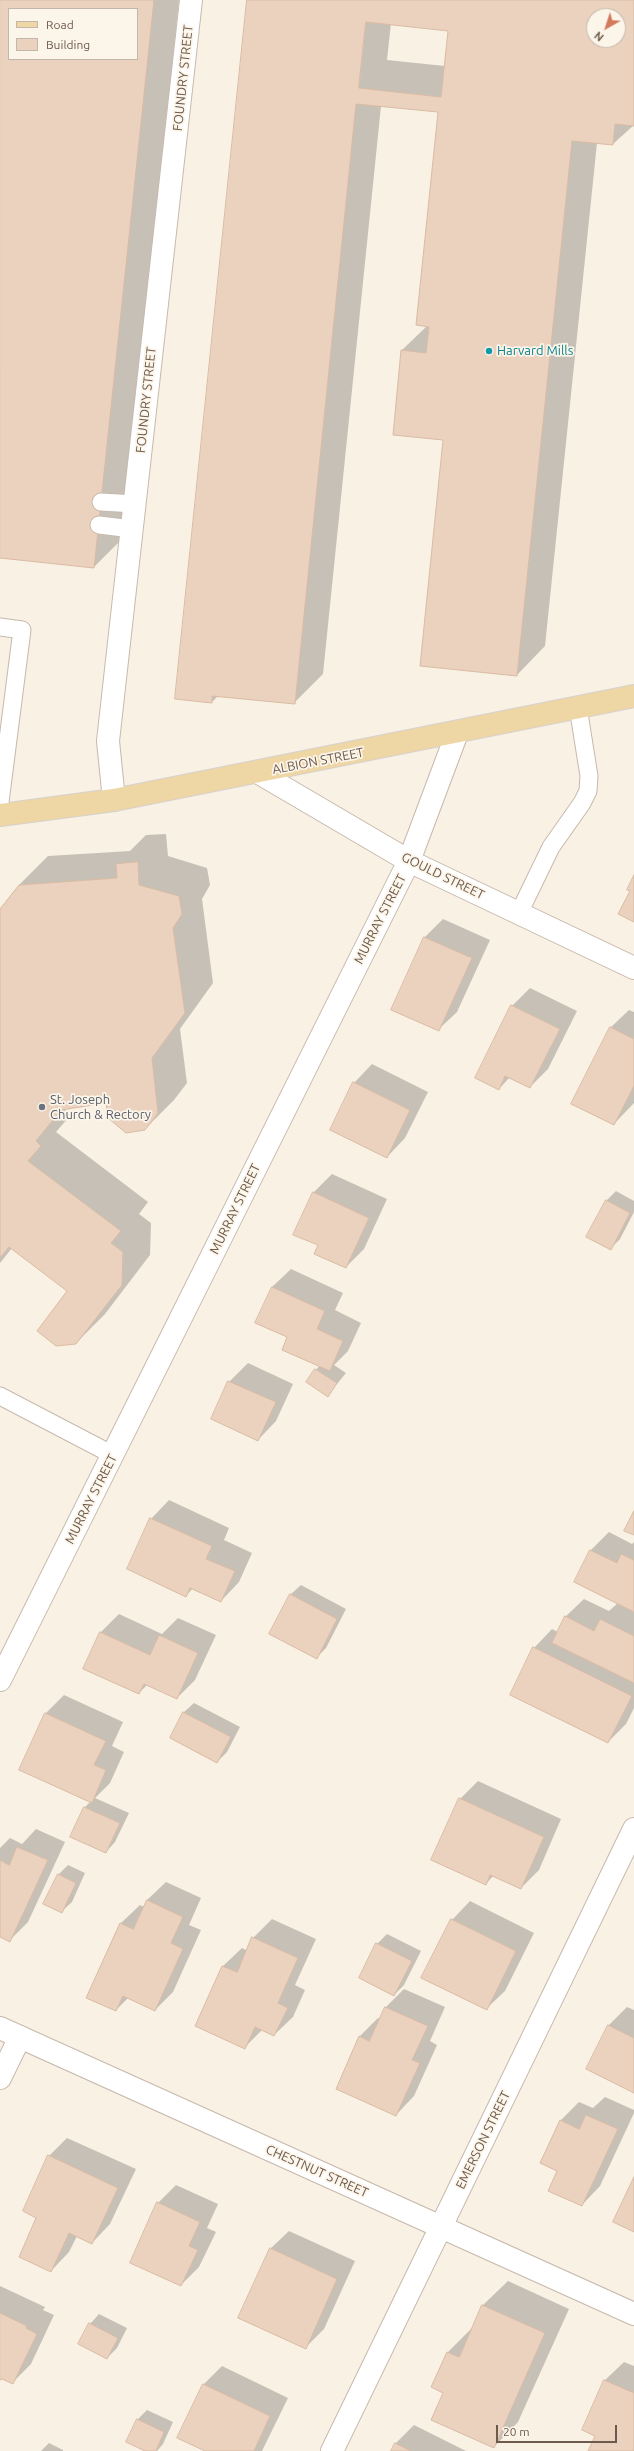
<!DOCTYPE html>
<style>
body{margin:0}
#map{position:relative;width:634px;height:2451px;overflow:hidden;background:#f8f1e4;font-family:Ubuntu,sans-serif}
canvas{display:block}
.legend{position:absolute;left:8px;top:8px;width:130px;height:52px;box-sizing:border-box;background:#fcf5e9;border:1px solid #c3b7ab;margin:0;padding:5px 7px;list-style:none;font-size:12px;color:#6d5a4d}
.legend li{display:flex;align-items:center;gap:8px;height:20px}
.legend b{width:20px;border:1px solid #c3b7ab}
.north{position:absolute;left:586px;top:8px;width:40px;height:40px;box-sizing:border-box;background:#fcf5e9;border:1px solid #c3b7ab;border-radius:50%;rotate:219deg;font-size:11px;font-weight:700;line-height:16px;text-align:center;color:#6d5a4d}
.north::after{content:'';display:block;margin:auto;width:14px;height:18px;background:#d27a5a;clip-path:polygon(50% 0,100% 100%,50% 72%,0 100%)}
.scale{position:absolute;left:496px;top:2425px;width:121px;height:18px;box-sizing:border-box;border:2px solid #6d5a4d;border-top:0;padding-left:5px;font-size:12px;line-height:14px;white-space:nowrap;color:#6d5a4d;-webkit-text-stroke:3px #fcf5e9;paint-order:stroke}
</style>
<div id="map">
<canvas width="634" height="2451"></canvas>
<ul class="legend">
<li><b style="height:5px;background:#eed6a5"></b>Road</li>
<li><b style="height:11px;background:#ead2bf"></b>Building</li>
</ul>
<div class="north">N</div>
<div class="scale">20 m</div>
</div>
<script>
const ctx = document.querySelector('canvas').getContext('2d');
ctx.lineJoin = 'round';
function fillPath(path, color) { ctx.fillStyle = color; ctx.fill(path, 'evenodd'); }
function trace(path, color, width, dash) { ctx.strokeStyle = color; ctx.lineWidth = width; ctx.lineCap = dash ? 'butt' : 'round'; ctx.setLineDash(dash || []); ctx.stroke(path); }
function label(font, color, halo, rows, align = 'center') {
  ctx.font = font + ' Ubuntu,sans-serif'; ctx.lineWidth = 3.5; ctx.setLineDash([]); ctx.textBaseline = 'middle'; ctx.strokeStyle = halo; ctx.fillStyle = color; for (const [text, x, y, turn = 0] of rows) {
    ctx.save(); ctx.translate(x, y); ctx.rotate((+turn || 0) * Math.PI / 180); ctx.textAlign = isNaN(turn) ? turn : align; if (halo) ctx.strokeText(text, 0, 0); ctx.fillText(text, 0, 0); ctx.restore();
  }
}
fillPath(new Path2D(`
 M 0,0 L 179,0 L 122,539 L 94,567 L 0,557 ZM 9,9 L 137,9 L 137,59 L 9,59 Z
 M 248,0 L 634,0 L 634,125 L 613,144 L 597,143 L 545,646 L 517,675 L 444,440 L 402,350 L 427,326 L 439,111 L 381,106 L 323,674 L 294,703 L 218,696 L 212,702 ZM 594,16 L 618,16 L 618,40 L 594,40 ZM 391,23 L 449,30 L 445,66 L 387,60 Z
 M 166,834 L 168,856 L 207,868 L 210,885 L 202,899 L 213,983 L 180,1029 L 187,1083 L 174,1100 L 145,1129 L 107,1102 L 67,1108 L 64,1112 L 69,1117 L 56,1132 L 148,1202 L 139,1214 L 151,1223 L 150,1255 L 105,1314 L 76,1343 L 68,1291 L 12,1248 L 0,1263 L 0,910 L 19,885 L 48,856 L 130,851 L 146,835 Z
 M 443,919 L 490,940 L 457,1012 L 438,1030 L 392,1009 L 425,937 Z
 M 530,988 L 577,1011 L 548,1069 L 530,1087 L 510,1077 L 499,1089 L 512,1006 Z
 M 629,1010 L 634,1012 L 634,1103 L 614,1124 L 610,1028 Z
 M 372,1064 L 428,1092 L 405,1138 L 387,1157 L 354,1083 Z
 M 332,1174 L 387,1199 L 364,1249 L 346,1267 L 319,1245 L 313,1193 Z
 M 616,1191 L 634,1201 L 634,1212 L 620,1239 L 610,1249 L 606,1201 Z
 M 291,1269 L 343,1293 L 335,1310 L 361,1323 L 348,1351 L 334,1365 L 346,1373 L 328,1395 L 316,1370 L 320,1365 L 289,1337 L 272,1287 Z
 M 248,1363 L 293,1384 L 276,1421 L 258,1440 L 229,1382 Z
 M 169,1500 L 229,1528 L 224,1540 L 252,1553 L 239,1582 L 221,1601 L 193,1588 L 186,1596 L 151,1519 Z
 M 609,1532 L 632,1544 L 634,1542 L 634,1708 L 626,1724 L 608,1742 L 534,1648 L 552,1629 L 558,1632 L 565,1617 L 584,1599 L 609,1611 L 618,1603 L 590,1551 Z
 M 301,1585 L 346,1609 L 326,1648 L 316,1658 L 271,1633 L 291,1594 Z
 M 119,1614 L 162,1634 L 178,1618 L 216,1635 L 195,1680 L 177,1698 L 147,1685 L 139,1693 L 84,1668 L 101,1632 Z
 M 64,1695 L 123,1722 L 112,1746 L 124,1752 L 110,1783 L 95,1798 L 129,1813 L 115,1842 L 106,1852 L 85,1807 L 91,1801 L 46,1713 Z
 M 194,1703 L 240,1727 L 227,1752 L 217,1762 L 171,1738 L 184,1712 Z
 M 478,1781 L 561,1819 L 539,1870 L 521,1888 L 493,1876 L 486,1884 L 460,1799 Z
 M 36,1829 L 65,1842 L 28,1922 L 10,1940 L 0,1936 L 0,1848 L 10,1838 L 22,1844 Z
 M 68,1865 L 85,1873 L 72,1902 L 62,1911 L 59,1874 Z
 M 166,1882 L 201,1898 L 189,1925 L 201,1930 L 173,1992 L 155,2010 L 128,1998 L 116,2010 L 88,1997 L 121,1923 L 140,1905 L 144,1907 L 147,1900 Z
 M 470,1901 L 534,1933 L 505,1991 L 486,2009 L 452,1920 Z
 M 272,1919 L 316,1939 L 295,1985 L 305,1990 L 293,2017 L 274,2035 L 262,2030 L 245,2047 L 197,2025 L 223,1966 L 242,1948 L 248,1951 L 253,1938 Z
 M 387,1934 L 421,1951 L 404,1985 L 394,1995 L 377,1944 Z
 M 404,1989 L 445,2007 L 430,2041 L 437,2045 L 414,2096 L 396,2115 L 337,2088 L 360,2036 L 378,2018 L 380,2019 L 386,2007 Z
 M 627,2007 L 634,2010 L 634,2092 L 587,2069 L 609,2025 Z
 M 605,2097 L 634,2110 L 634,2113 L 600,2186 L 582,2205 L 559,2171 L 541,2163 L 561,2120 L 579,2102 L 593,2108 Z
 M 67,2138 L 136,2169 L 110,2224 L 92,2243 L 77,2236 L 69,2252 L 51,2271 L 38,2217 L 49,2156 Z
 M 176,2185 L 218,2204 L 207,2228 L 216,2232 L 199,2267 L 181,2285 L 158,2203 Z
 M 289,2231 L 355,2261 L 324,2329 L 306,2347 L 270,2249 Z
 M 508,2281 L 569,2309 L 518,2422 L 494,2447 L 444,2393 L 433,2387 L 448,2352 L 473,2327 L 483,2305 Z
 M 0,2286 L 45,2307 L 43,2310 L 54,2315 L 31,2364 L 13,2382 L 2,2378 L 0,2379 Z
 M 99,2314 L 127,2328 L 117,2348 L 107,2358 L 90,2324 Z
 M 624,2362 L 634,2366 L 634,2451 L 589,2451 L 596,2435 L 583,2430 L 605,2380 Z
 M 222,2366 L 288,2398 L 262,2451 L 207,2451 L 203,2385 Z
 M 147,2410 L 173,2422 L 163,2444 L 157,2451 L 147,2451 L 138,2419 Z
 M 414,2425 L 466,2451 L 392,2451 L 395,2444 Z
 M 49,2443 L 63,2450 L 63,2451 L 41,2451 Z`), '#0003');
const building = new Path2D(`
 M 0,0 L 154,0 L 94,568 L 0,558 ZM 9,9 L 137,9 L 137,59 L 9,59 Z
 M 247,0 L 634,0 L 634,126 L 615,124 L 613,145 L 572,141 L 517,676 L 420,666 L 443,440 L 393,435 L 401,350 L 426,353 L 429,327 L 416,325 L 438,112 L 356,104 L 295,704 L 212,696 L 212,703 L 175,699 ZM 594,16 L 618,16 L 618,40 L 594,40 ZM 366,22 L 448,31 L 441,97 L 359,88 Z
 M 138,862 L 139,885 L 179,896 L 182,914 L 173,928 L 185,1013 L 152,1058 L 158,1113 L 145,1130 L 126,1133 L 108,1118 L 106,1103 L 61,1110 L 36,1141 L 41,1146 L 28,1161 L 121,1231 L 111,1243 L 123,1252 L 122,1285 L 76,1344 L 56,1346 L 37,1331 L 67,1291 L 9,1247 L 0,1258 L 0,909 L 19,885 L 117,878 L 116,864 Z
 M 634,875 L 634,922 L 618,914 L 630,891 L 627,890 Z
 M 424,937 L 472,958 L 439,1031 L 391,1010 Z
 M 511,1005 L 560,1029 L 530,1088 L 505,1076 L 499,1090 L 475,1078 Z
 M 610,1027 L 634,1039 L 634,1086 L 614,1125 L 571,1104 Z
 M 353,1082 L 410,1110 L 387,1158 L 330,1130 Z
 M 313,1192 L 369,1218 L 346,1268 L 314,1254 L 318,1245 L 293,1235 Z
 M 606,1200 L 630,1213 L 611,1250 L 586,1237 Z
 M 272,1287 L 325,1311 L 317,1329 L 343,1341 L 330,1371 L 282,1350 L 287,1337 L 255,1323 Z
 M 315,1369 L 337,1383 L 328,1397 L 306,1382 Z
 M 228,1381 L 276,1402 L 258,1441 L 211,1419 Z
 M 634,1511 L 634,1535 L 624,1531 Z
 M 150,1518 L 212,1546 L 206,1559 L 235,1571 L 221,1602 L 190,1588 L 186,1597 L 127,1569 Z
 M 590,1550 L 617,1563 L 621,1554 L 634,1560 L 634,1612 L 574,1582 Z
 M 290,1594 L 337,1619 L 317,1659 L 269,1634 Z
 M 565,1616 L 594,1631 L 600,1619 L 634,1636 L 634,1683 L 552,1643 Z
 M 100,1632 L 150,1655 L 159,1635 L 198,1653 L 177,1699 L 144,1684 L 139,1694 L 83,1669 Z
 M 533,1647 L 632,1696 L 608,1743 L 510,1695 Z
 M 183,1712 L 231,1737 L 217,1763 L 170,1738 Z
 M 45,1713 L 106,1741 L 94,1765 L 106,1770 L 92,1803 L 19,1770 Z
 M 459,1798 L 544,1837 L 521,1889 L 490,1875 L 486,1885 L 431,1860 Z
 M 84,1807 L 120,1823 L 106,1853 L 70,1837 Z
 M 17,1847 L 48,1860 L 10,1942 L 0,1937 L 0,1860 L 9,1865 Z
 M 58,1874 L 76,1883 L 62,1913 L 43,1904 Z
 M 147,1900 L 183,1917 L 171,1943 L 183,1949 L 155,2011 L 123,1996 L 116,2011 L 86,1998 L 120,1923 L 133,1929 Z
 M 451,1919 L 516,1951 L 487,2010 L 421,1978 Z
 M 252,1937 L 298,1958 L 278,2003 L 288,2008 L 274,2036 L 255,2027 L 245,2049 L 195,2026 L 222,1966 L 237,1972 Z
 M 376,1943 L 412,1961 L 394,1996 L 359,1978 Z
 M 385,2007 L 428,2026 L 412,2060 L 420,2063 L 396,2116 L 336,2089 L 359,2036 L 369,2041 Z
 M 608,2025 L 634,2038 L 634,2093 L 586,2069 Z
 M 586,2115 L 618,2129 L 582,2206 L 548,2191 L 557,2171 L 540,2163 L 560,2120 L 579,2129 Z
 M 48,2155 L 118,2188 L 92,2244 L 69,2233 L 51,2272 L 19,2257 L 36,2218 L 23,2211 Z
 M 634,2177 L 634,2232 L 613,2222 Z
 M 157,2202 L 200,2222 L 189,2246 L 198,2250 L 181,2286 L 130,2263 Z
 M 270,2248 L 337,2279 L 306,2349 L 238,2318 Z
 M 482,2305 L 545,2333 L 494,2448 L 431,2420 L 443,2393 L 431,2387 L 447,2352 L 459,2357 Z
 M 0,2313 L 27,2326 L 26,2328 L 37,2334 L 13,2384 L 2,2379 L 0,2380 Z
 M 89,2323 L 118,2338 L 107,2359 L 78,2344 Z
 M 604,2380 L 634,2393 L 634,2451 L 588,2451 L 595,2436 L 582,2430 Z
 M 203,2384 L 270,2416 L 254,2451 L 205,2451 L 177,2438 Z
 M 137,2419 L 164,2432 L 156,2451 L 145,2451 L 126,2442 Z
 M 395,2443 L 411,2451 L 391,2451 Z`);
fillPath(building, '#ead2bf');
trace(building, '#dabaa2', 1);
const service = new Path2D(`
 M 101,502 L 135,504
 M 99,525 L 132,529
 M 0,627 L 22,630 L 0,802
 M 519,913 L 551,847 L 582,803 L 588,791 L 589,776 L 578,707
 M 0,1396 L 113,1455`);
const minor = new Path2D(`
 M 259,773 L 409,861 L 634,968
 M 114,800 L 108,741 L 191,0
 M 0,1680 L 409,861 L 457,733
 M 0,2078 L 20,2037
 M 332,2451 L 634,1829`);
const tertiary = new Path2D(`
 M 0,2028 L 634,2314`);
const primary = new Path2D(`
 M 0,815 L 114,800 L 634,696`);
trace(service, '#c7b9ac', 19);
trace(minor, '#c7b9ac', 24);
trace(tertiary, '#c7b9ac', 24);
trace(primary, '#d6d1cd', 24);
trace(service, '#fff', 17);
trace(minor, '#fff', 22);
trace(tertiary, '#fff', 22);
trace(primary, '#eed6a5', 22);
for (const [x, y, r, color] of [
 [489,351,4,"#0f9aa8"],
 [42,1107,4,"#6b7280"]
]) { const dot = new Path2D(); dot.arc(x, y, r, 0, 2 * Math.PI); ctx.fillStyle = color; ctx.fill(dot); trace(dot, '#fcf5e9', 1.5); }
label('13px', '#6d5a4d', '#fcf5e9', [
 ["FOUNDRY STREET",183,78,-84],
 ["FOUNDRY STREET",146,400,-84],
 ["ALBION STREET",318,761,-11],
 ["GOULD STREET",443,876,26],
 ["MURRAY STREET",380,919,-63],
 ["MURRAY STREET",235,1209,-64],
 ["MURRAY STREET",91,1499,-63],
 ["EMERSON STREET",483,2140,-64],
 ["CHESTNUT STREET",317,2171,24]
]);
label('13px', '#0d838f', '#fcf5e9', [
 ["Harvard Mills",497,351]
], 'left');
label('13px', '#5b616d', '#fcf5e9', [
 ["St. Joseph",50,1100],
 ["Church & Rectory",50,1115]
], 'left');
</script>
